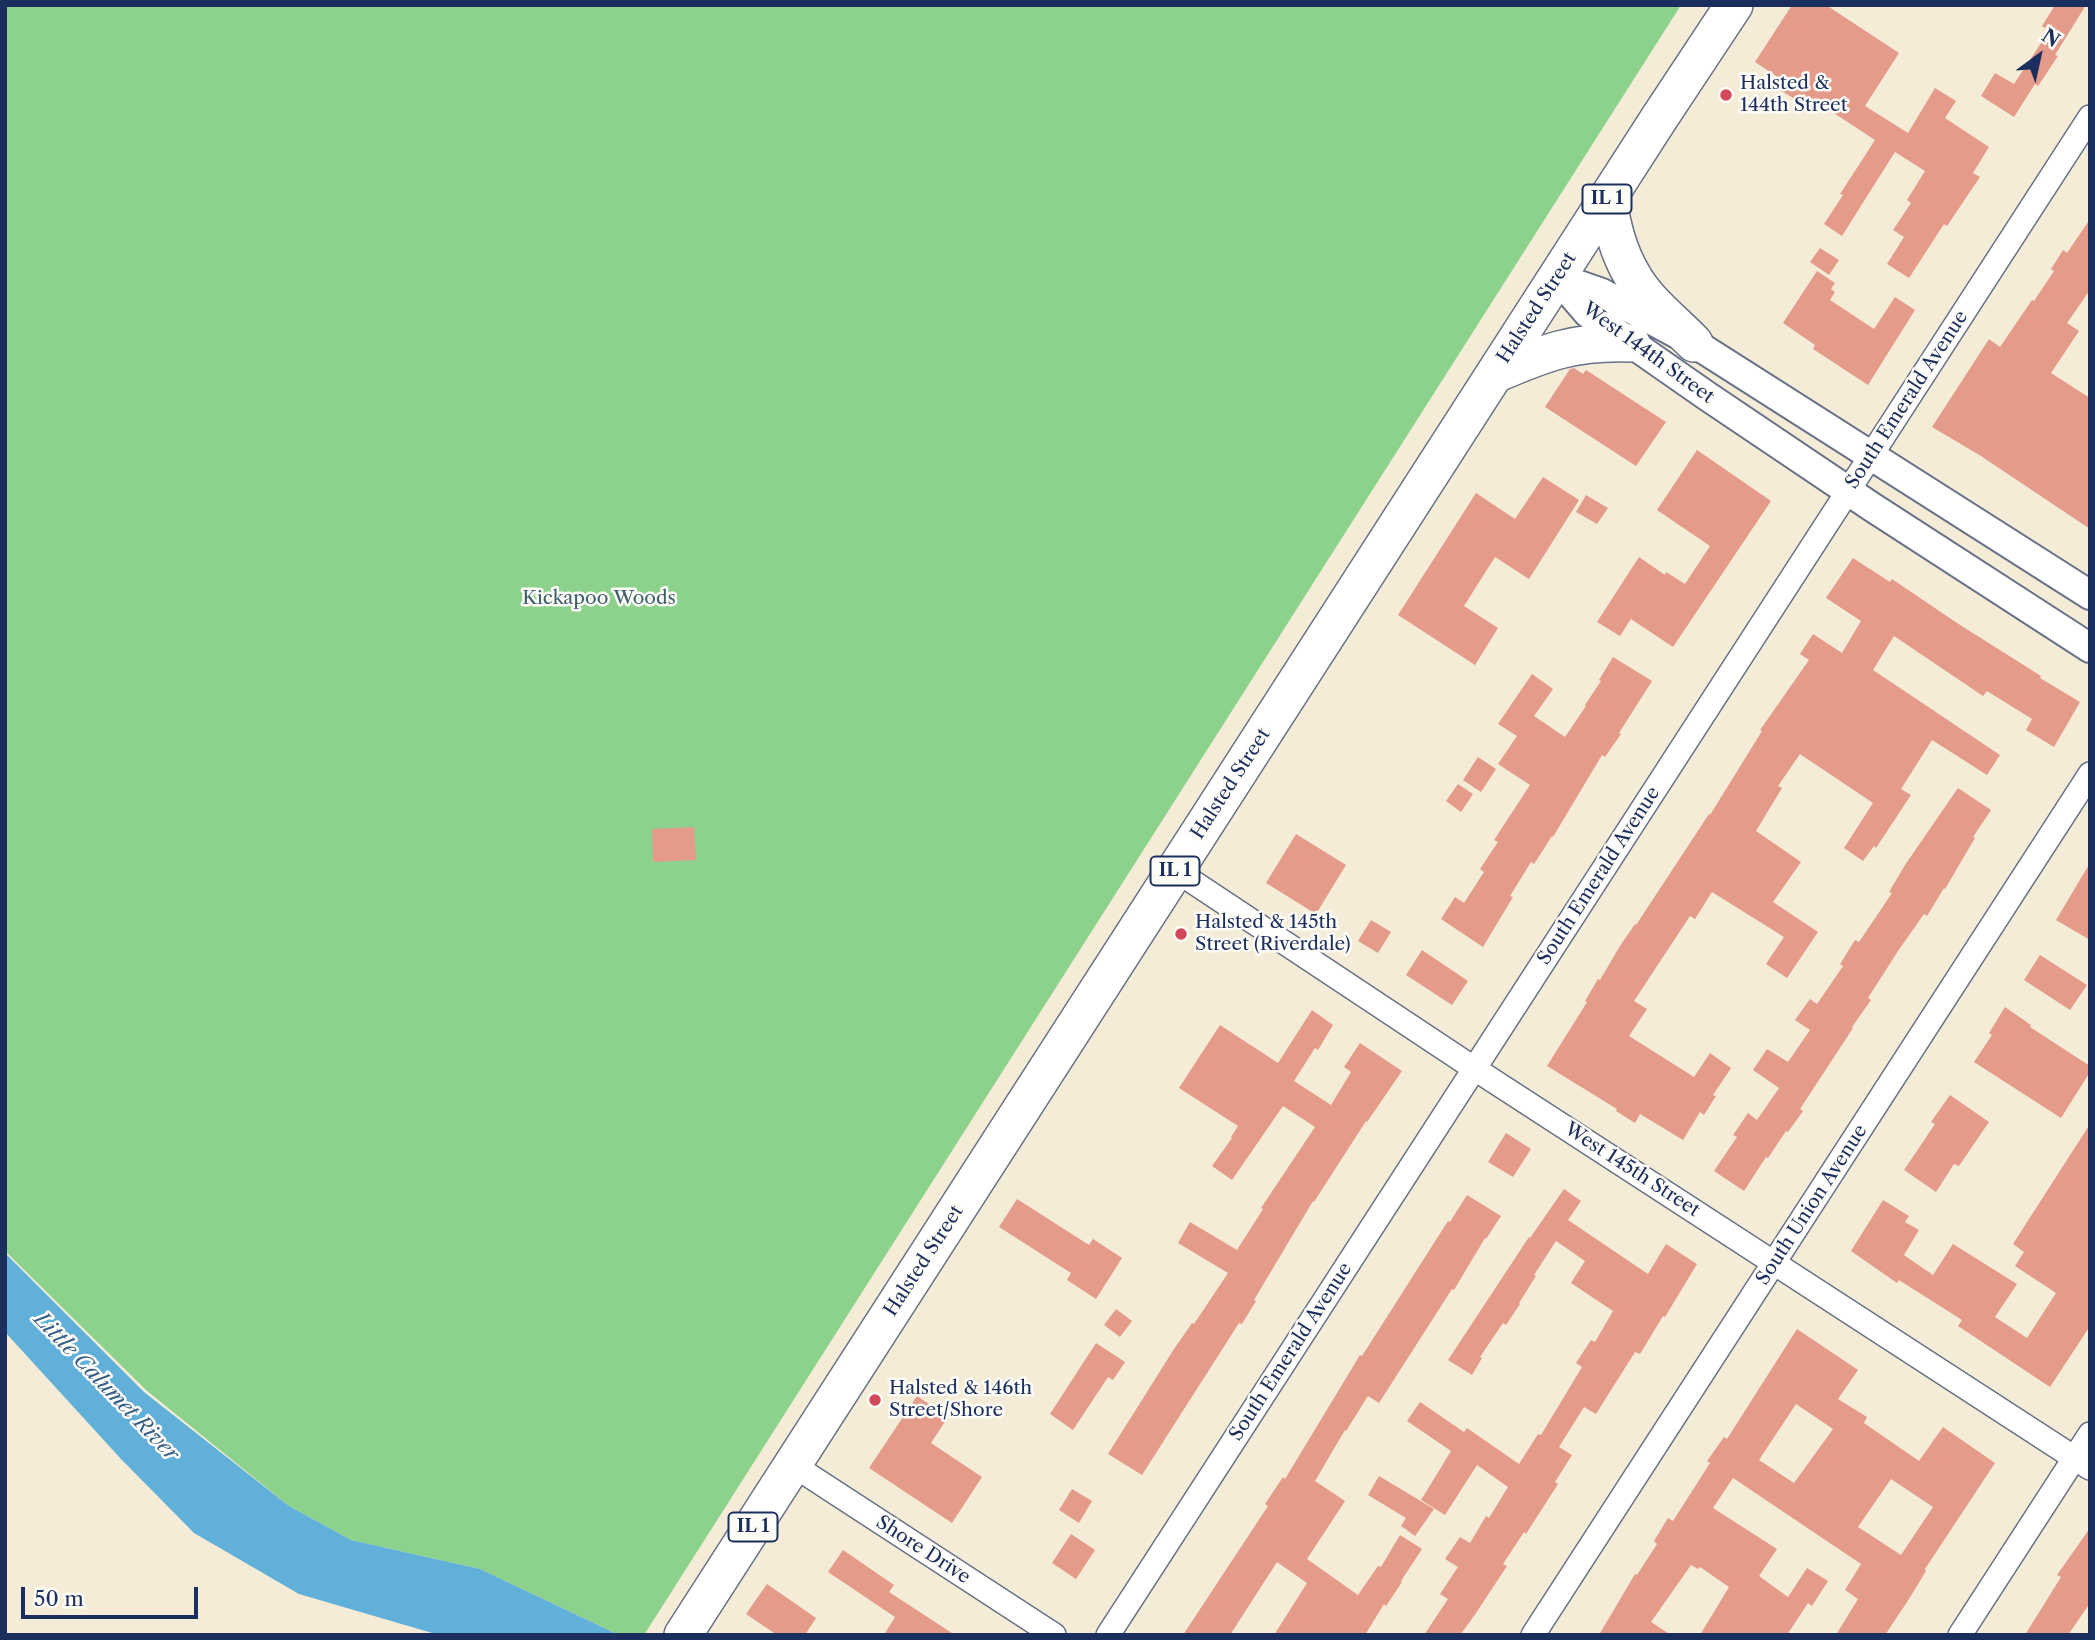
<!DOCTYPE html>
<style>
body{margin:0}
#map{position:relative;width:2095px;height:1640px;overflow:hidden;background:#f4ecd7;font-family:"Libre Caslon Text",serif}
canvas{display:block}
.frame{position:absolute;inset:0;border:7px solid #1b2f5e;pointer-events:none}
.north{position:absolute;left:2004px;top:21px;width:70px;height:70px;-webkit-text-stroke:5px #fdfcf7;paint-order:stroke;rotate:33deg;font-size:19px;font-weight:700;line-height:28px;text-align:center;color:#1b2f5e}
.north::after{content:'';display:block;margin:auto;width:24px;height:32px;background:#1b2f5e;clip-path:polygon(50% 0,100% 100%,50% 72%,0 100%)}
.scale{position:absolute;left:21px;top:1587px;width:177px;height:32px;box-sizing:border-box;border:4px solid #1b2f5e;border-top:0;padding-left:9px;font-size:21px;line-height:24px;white-space:nowrap;color:#1b2f5e;-webkit-text-stroke:5px #fdfcf7;paint-order:stroke}
</style>
<div id="map">
<canvas width="2095" height="1640"></canvas>
<div class="frame"></div>
<div class="north">N</div>
<div class="scale">50 m</div>
</div>
<script>
const ctx = document.querySelector('canvas').getContext('2d');
ctx.lineJoin = 'round';
function fillPath(path, color) { ctx.fillStyle = color; ctx.fill(path, 'evenodd'); }
function trace(path, color, width, dash) { ctx.strokeStyle = color; ctx.lineWidth = width; ctx.lineCap = dash ? 'butt' : 'round'; ctx.setLineDash(dash || []); ctx.stroke(path); }
function label(font, color, halo, rows, align = 'center') {
  ctx.font = font + ' "Libre Caslon Text",serif'; ctx.lineWidth = 5; ctx.setLineDash([]); ctx.textBaseline = 'middle'; ctx.strokeStyle = halo; ctx.fillStyle = color; for (const [text, x, y, turn = 0] of rows) {
    ctx.save(); ctx.translate(x, y); ctx.rotate((+turn || 0) * Math.PI / 180); ctx.textAlign = isNaN(turn) ? turn : align; if (halo) ctx.strokeText(text, 0, 0); ctx.fillText(text, 0, 0); ctx.restore();
  }
}
fillPath(new Path2D(`
 M 5,5 L 1681,5 L 644,1635 L 619,1635 L 480,1569 L 351,1540 L 289,1506 L 146,1390 L 5,1251 Z`), '#8cd28c');
fillPath(new Path2D(`
 M 5,1253 L 144,1392 L 289,1506 L 351,1540 L 480,1569 L 619,1635 L 439,1635 L 299,1594 L 194,1533 L 121,1459 L 5,1332 Z`), '#60b0da');
fillPath(new Path2D(`
 M 1792,5 L 1826,5 L 1899,53 L 1865,106 L 1908,133 L 1935,88 L 1956,101 L 1945,118 L 1989,147 L 1973,173 L 1980,177 L 1947,226 L 1944,224 L 1909,278 L 1887,264 L 1904,237 L 1893,230 L 1911,203 L 1907,200 L 1925,171 L 1895,152 L 1842,236 L 1824,224 L 1843,195 L 1840,194 L 1875,140 L 1817,102 L 1812,110 L 1774,86 L 1779,78 L 1755,62 Z
 M 2055,5 L 2086,5 L 2055,55 L 2058,56 L 2038,86 L 2035,84 L 2014,117 L 1981,96 L 1995,73 L 2014,84 L 2049,31 L 2042,26 Z
 M 2090,219 L 2090,290 L 2067,323 L 2079,331 L 2051,373 L 2090,398 L 2090,529 L 1981,456 L 1932,427 L 1989,339 L 2000,347 L 2032,300 L 2034,301 L 2054,271 L 2051,269 L 2063,250 L 2067,253 Z
 M 1820,248 L 1839,260 L 1829,275 L 1810,262 Z
 M 1817,271 L 1835,283 L 1831,289 L 1835,292 L 1830,300 L 1874,329 L 1895,297 L 1915,310 L 1868,385 L 1813,349 L 1815,345 L 1783,323 Z
 M 1574,368 L 1583,374 L 1586,370 L 1666,422 L 1636,466 L 1545,407 L 1570,369 Z
 M 1697,450 L 1771,501 L 1673,647 L 1631,619 L 1620,636 L 1597,622 L 1639,557 L 1665,575 L 1666,572 L 1685,584 L 1710,546 L 1657,510 Z
 M 1543,477 L 1579,500 L 1529,579 L 1495,557 L 1464,606 L 1498,628 L 1475,665 L 1398,615 L 1476,493 L 1515,519 Z
 M 1586,495 L 1608,508 L 1597,524 L 1576,512 Z
 M 1853,558 L 1890,582 L 1892,579 L 1957,623 L 2041,676 L 2040,678 L 2080,702 L 2054,747 L 2026,730 L 2032,719 L 1987,691 L 1983,696 L 1894,636 L 1873,670 L 2000,755 L 1987,775 L 1932,740 L 1901,789 L 1911,795 L 1876,848 L 1874,846 L 1863,861 L 1844,848 L 1873,803 L 1800,754 L 1778,786 L 1782,788 L 1756,831 L 1801,862 L 1773,902 L 1818,932 L 1787,978 L 1766,964 L 1784,937 L 1712,892 L 1695,919 L 1690,916 L 1634,1001 L 1647,1009 L 1629,1036 L 1694,1077 L 1710,1053 L 1731,1068 L 1713,1095 L 1716,1096 L 1704,1115 L 1700,1112 L 1683,1140 L 1640,1114 L 1635,1123 L 1616,1111 L 1617,1109 L 1547,1066 L 1587,1002 L 1585,1001 L 1598,979 L 1600,980 L 1620,946 L 1635,924 L 1636,925 L 1709,814 L 1710,815 L 1762,731 L 1760,730 L 1809,660 L 1800,654 L 1813,634 L 1842,653 L 1861,621 L 1826,598 Z
 M 1613,657 L 1652,681 L 1619,733 L 1621,734 L 1605,757 L 1602,755 L 1553,837 L 1552,836 L 1534,864 L 1531,862 L 1510,896 L 1513,897 L 1483,947 L 1441,919 L 1455,897 L 1464,903 L 1484,872 L 1480,869 L 1498,842 L 1494,840 L 1530,785 L 1498,764 L 1517,736 L 1498,724 L 1532,674 L 1553,689 L 1534,716 L 1565,737 L 1586,706 L 1585,705 L 1601,681 L 1599,680 Z
 M 1478,757 L 1496,769 L 1481,792 L 1463,780 Z
 M 1458,784 L 1473,794 L 1461,812 L 1446,801 Z
 M 1958,788 L 1991,810 L 1973,837 L 1975,838 L 1945,889 L 1944,888 L 1927,916 L 1924,914 L 1898,951 L 1868,998 L 1871,1000 L 1852,1027 L 1853,1028 L 1800,1109 L 1803,1111 L 1788,1132 L 1786,1131 L 1768,1158 L 1766,1157 L 1744,1191 L 1714,1171 L 1737,1137 L 1733,1135 L 1748,1113 L 1757,1120 L 1779,1088 L 1753,1070 L 1767,1049 L 1788,1062 L 1810,1030 L 1795,1020 L 1810,999 L 1817,1004 L 1843,966 L 1840,964 L 1855,940 L 1859,942 L 1892,893 L 1889,892 L 1905,865 Z
 M 694,827 L 696,860 L 653,862 L 652,829 Z
 M 1296,834 L 1346,865 L 1316,914 L 1266,883 Z
 M 2090,863 L 2090,940 L 2056,920 Z
 M 1371,920 L 1391,932 L 1378,953 L 1358,941 Z
 M 1422,950 L 1468,981 L 1452,1005 L 1406,975 Z
 M 2040,955 L 2087,985 L 2070,1010 L 2024,980 Z
 M 2005,1007 L 2031,1025 L 2030,1027 L 2090,1066 L 2090,1072 L 2061,1118 L 1974,1062 L 1992,1035 L 1989,1033 Z
 M 1312,1010 L 1333,1025 L 1318,1050 L 1315,1048 L 1294,1081 L 1331,1105 L 1351,1072 L 1344,1067 L 1360,1043 L 1402,1071 L 1367,1122 L 1366,1121 L 1314,1202 L 1313,1201 L 1254,1300 L 1256,1301 L 1242,1324 L 1239,1323 L 1142,1475 L 1108,1454 L 1174,1349 L 1192,1323 L 1194,1324 L 1228,1273 L 1178,1243 L 1190,1222 L 1237,1250 L 1263,1209 L 1261,1208 L 1315,1127 L 1283,1106 L 1232,1180 L 1212,1166 L 1232,1138 L 1231,1137 L 1238,1126 L 1179,1088 L 1220,1025 L 1278,1063 Z
 M 1950,1095 L 1989,1122 L 1959,1166 L 1954,1164 L 1936,1192 L 1904,1170 L 1935,1124 L 1931,1122 Z
 M 2090,1124 L 2090,1326 L 2050,1387 L 1958,1326 L 1962,1320 L 1899,1280 L 1897,1283 L 1851,1251 L 1883,1200 L 1909,1216 L 1905,1222 L 1919,1230 L 1904,1255 L 1933,1275 L 1953,1244 L 2017,1284 L 1995,1317 L 2027,1338 L 2056,1293 L 2015,1266 L 2024,1252 L 2013,1244 Z
 M 1506,1133 L 1531,1149 L 1513,1177 L 1488,1162 Z
 M 1564,1189 L 1581,1201 L 1568,1220 L 1648,1274 L 1666,1244 L 1697,1264 L 1665,1317 L 1663,1316 L 1640,1354 L 1635,1352 L 1596,1414 L 1584,1407 L 1559,1447 L 1572,1455 L 1555,1482 L 1558,1484 L 1526,1534 L 1524,1532 L 1503,1564 L 1507,1566 L 1474,1616 L 1460,1635 L 1424,1635 L 1448,1599 L 1440,1594 L 1458,1567 L 1445,1559 L 1460,1537 L 1470,1543 L 1486,1516 L 1489,1518 L 1508,1487 L 1477,1465 L 1445,1515 L 1421,1500 L 1451,1451 L 1407,1421 L 1420,1402 L 1464,1432 L 1467,1428 L 1519,1464 L 1538,1434 L 1541,1435 L 1582,1367 L 1576,1363 L 1591,1340 L 1595,1342 L 1613,1311 L 1571,1283 L 1585,1261 L 1556,1241 L 1534,1275 L 1536,1276 L 1519,1303 L 1520,1304 L 1506,1325 L 1503,1323 L 1480,1357 L 1482,1358 L 1472,1375 L 1448,1360 L 1529,1237 L 1530,1238 Z
 M 1467,1195 L 1501,1216 L 1486,1239 L 1485,1238 L 1454,1290 L 1452,1289 L 1379,1403 L 1368,1396 L 1346,1431 L 1345,1430 L 1315,1481 L 1345,1501 L 1307,1559 L 1358,1595 L 1378,1566 L 1381,1567 L 1400,1535 L 1422,1549 L 1401,1581 L 1402,1582 L 1386,1606 L 1384,1604 L 1365,1635 L 1274,1635 L 1307,1583 L 1277,1562 L 1230,1635 L 1183,1635 L 1268,1506 L 1265,1504 L 1283,1477 L 1285,1479 L 1360,1355 L 1362,1356 L 1448,1221 L 1450,1222 Z
 M 1017,1199 L 1089,1245 L 1093,1239 L 1122,1258 L 1096,1299 L 1067,1280 L 1071,1273 L 999,1227 Z
 M 1116,1309 L 1132,1321 L 1120,1337 L 1104,1325 Z
 M 1797,1329 L 1858,1370 L 1838,1399 L 1867,1417 L 1864,1423 L 1919,1461 L 1943,1427 L 1995,1463 L 1925,1569 L 1926,1571 L 1909,1599 L 1885,1635 L 1836,1635 L 1858,1599 L 1845,1590 L 1861,1564 L 1733,1478 L 1713,1508 L 1777,1549 L 1759,1576 L 1788,1597 L 1807,1568 L 1828,1581 L 1812,1606 L 1808,1603 L 1787,1635 L 1700,1635 L 1729,1587 L 1700,1567 L 1698,1569 L 1691,1565 L 1651,1622 L 1671,1635 L 1599,1635 L 1635,1574 L 1637,1575 L 1657,1544 L 1654,1541 L 1668,1518 L 1673,1521 L 1710,1463 L 1707,1461 L 1724,1437 L 1727,1439 ZM 1796,1404 L 1833,1429 L 1794,1483 L 1759,1460 ZM 1891,1479 L 1933,1507 L 1901,1555 L 1858,1527 Z
 M 1096,1343 L 1125,1362 L 1113,1380 L 1108,1377 L 1073,1430 L 1050,1414 Z
 M 917,1396 L 948,1417 L 931,1443 L 982,1477 L 952,1523 L 869,1468 Z
 M 1379,1476 L 1434,1509 L 1415,1536 L 1401,1526 L 1406,1518 L 1368,1495 Z
 M 1072,1489 L 1092,1501 L 1079,1523 L 1059,1510 Z
 M 2090,1528 L 2090,1603 L 2068,1635 L 2025,1635 L 2061,1577 L 2057,1575 Z
 M 1071,1534 L 1095,1550 L 1076,1579 L 1052,1563 Z
 M 843,1550 L 894,1585 L 889,1592 L 955,1635 L 884,1635 L 895,1617 L 828,1572 Z
 M 767,1584 L 816,1618 L 805,1635 L 777,1635 L 746,1614 Z`), '#e49b8a');
const minor = new Path2D(`
 M 1175,870 L 1475,1069 L 2090,1468
 M 793,1465 L 1054,1635
 M 1108,1635 L 2090,117
 M 1533,1635 L 2090,774
 M 1960,1635 L 2090,1434`);
const tertiary = new Path2D(`
 M 1557,277 L 1588,313 L 1707,396 L 1872,507 L 2090,648
 M 1559,278 L 1602,293 L 1694,343 L 2090,595`);
const primary = new Path2D(`
 M 1607,198 C 1612,225 1618,252 1632,275 C 1646,301 1674,322 1694,343
 M 1495,374 C 1546,352 1574,341 1631,343
 M 683,1635 L 1658,120 L 1734,5`);
trace(minor, '#677188', 26);
trace(tertiary, '#677188', 32);
trace(primary, '#677188', 40);
trace(minor, '#fff', 23);
trace(tertiary, '#fff', 28);
trace(primary, '#fff', 37);
for (const [x, y, r, color] of [
 [1726,95,7,"#d1495b"],
 [1181,934,7,"#d1495b"],
 [875,1400,7,"#d1495b"]
]) { const dot = new Path2D(); dot.arc(x, y, r, 0, 2 * Math.PI); ctx.fillStyle = color; ctx.fill(dot); trace(dot, '#fdfcf7', 2.5); }
for (const [x, y, w] of [
 [1607,199,49],
 [1175,871,49],
 [753,1527,49]
]) { const box = new Path2D(); box.roundRect(x - w / 2, y - 14.5, w, 29, 5); ctx.fillStyle = '#fdfcf7'; ctx.fill(box); trace(box, '#1b2f5e', 2); }
label('bold 18px', '#1b2f5e', null, [
 ["IL 1",1607,199],
 ["IL 1",1175,871],
 ["IL 1",753,1527]
]);
label('19px', '#1b2f5e', '#fdfcf7', [
 ["Halsted &",1740,84],
 ["144th Street",1740,106],
 ["Halsted & 145th",1195,923],
 ["Street (Riverdale)",1195,945],
 ["Halsted & 146th",889,1389],
 ["Street/Shore",889,1411]
], 'left');
label('19px', '#1b2f5e', '#fdfcf7', [
 ["Halsted Street",1537,308,-57],
 ["West 144th Street",1648,353,36],
 ["South Emerald Avenue",1907,400,-57],
 ["Halsted Street",1231,784,-57],
 ["South Emerald Avenue",1599,876,-57],
 ["West 145th Street",1632,1170,33],
 ["South Union Avenue",1812,1205,-57],
 ["Halsted Street",924,1261,-57],
 ["South Emerald Avenue",1291,1352,-57],
 ["Shore Drive",923,1550,33]
]);
label('19px', '#3d606c', '#fdfcf7', [
 ["Kickapoo Woods",599,599]
]);
label('italic 21px', '#335c89', '#fdfcf7', [
 ["Little Calumet River",106,1387,46]
]);
</script>
